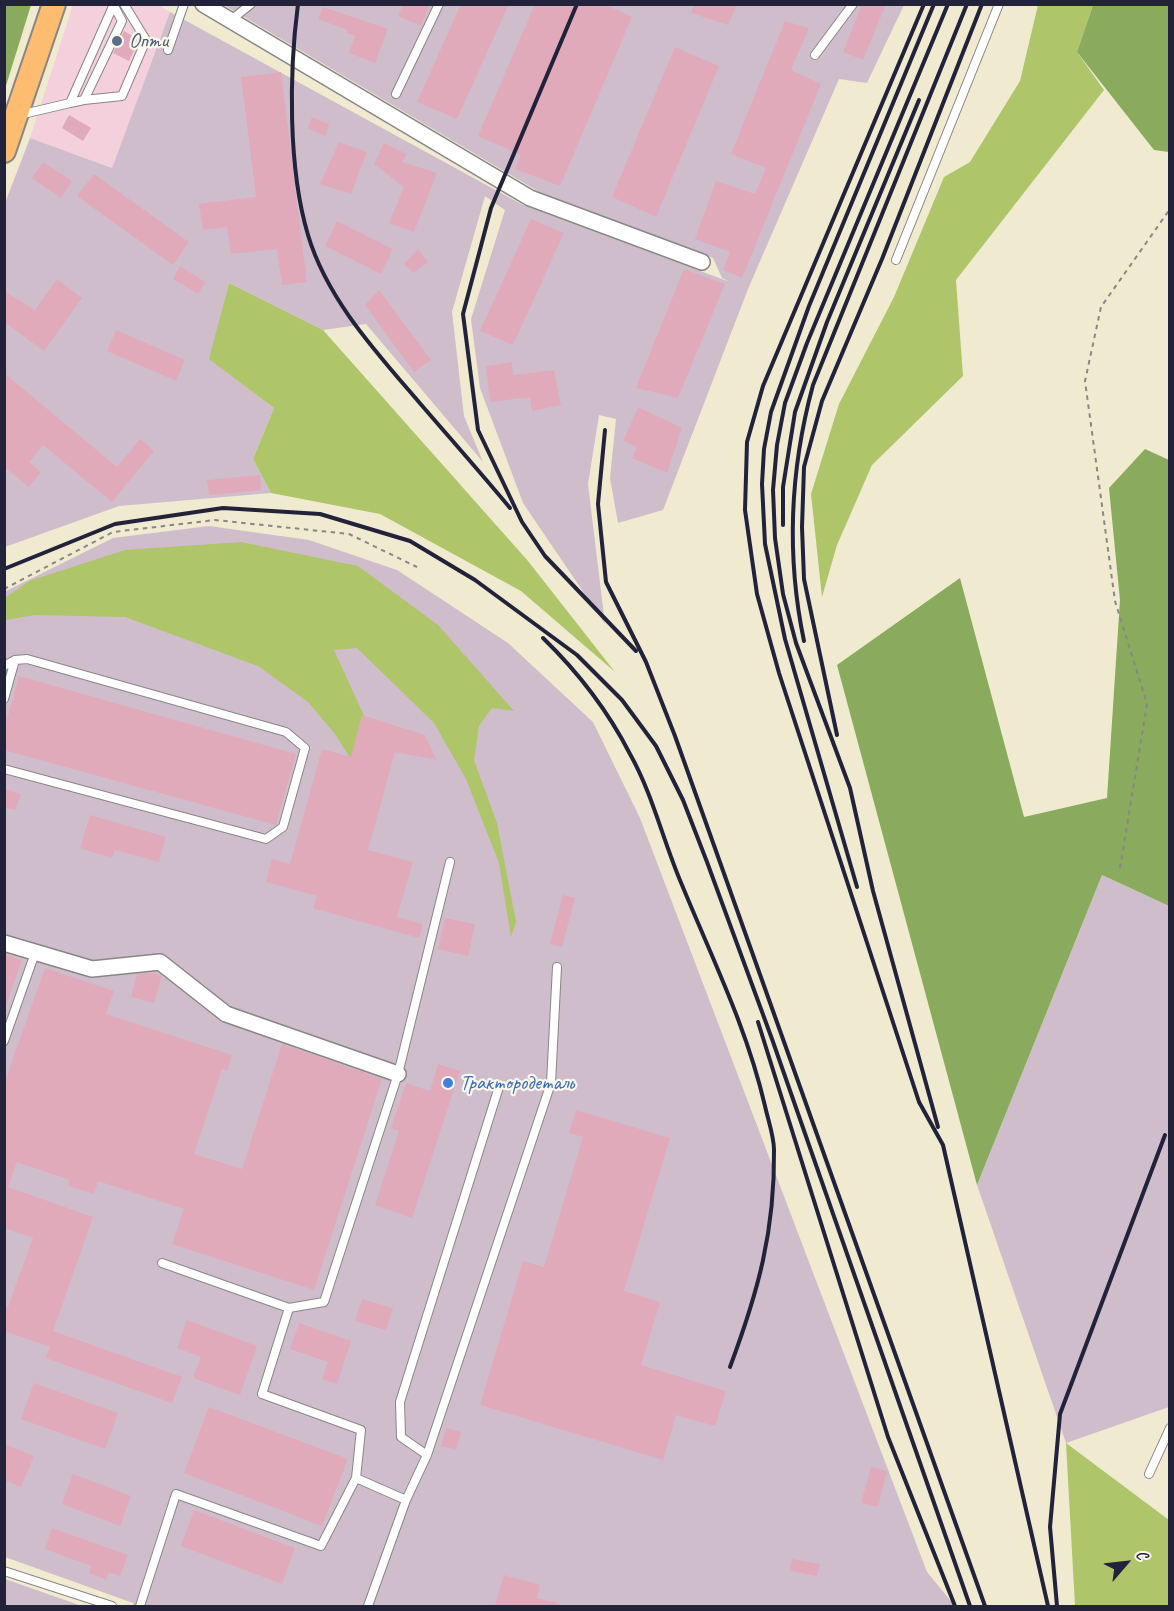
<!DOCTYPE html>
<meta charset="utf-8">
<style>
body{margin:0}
#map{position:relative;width:1174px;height:1611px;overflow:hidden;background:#f0ead1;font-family:Caveat,sans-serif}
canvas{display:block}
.frame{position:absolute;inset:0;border:6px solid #22223b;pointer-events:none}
.north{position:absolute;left:1096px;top:1533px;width:60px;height:60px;-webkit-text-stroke:4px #fbf7ec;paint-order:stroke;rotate:62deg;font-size:16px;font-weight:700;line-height:24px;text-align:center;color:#22223b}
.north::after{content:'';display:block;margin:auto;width:21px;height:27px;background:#22223b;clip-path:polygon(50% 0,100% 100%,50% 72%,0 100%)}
</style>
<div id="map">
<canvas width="1174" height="1611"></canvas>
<div class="frame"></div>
<div class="north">С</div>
</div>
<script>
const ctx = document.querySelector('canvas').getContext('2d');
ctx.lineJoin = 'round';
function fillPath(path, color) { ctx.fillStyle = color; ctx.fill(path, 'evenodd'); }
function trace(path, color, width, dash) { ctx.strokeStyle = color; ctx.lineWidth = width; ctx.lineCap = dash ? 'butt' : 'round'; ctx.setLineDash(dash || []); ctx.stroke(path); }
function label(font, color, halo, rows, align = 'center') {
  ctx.font = font + ' Caveat,sans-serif'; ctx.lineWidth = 4.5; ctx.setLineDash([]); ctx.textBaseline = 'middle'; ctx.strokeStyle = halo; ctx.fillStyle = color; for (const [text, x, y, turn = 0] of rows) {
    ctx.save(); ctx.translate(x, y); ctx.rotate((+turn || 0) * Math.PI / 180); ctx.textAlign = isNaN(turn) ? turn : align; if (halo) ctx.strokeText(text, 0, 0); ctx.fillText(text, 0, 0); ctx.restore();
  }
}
fillPath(new Path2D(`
 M 73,5 L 158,5 L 170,12 L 112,168 L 30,138 Z`), '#f4cfdc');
fillPath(new Path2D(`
 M 224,5 L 904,5 L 867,83 L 839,79 L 748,289 L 663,510 L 618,523 L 610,478 L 616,419 L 599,415 L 588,484 L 605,624 L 523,503 L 480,388 L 471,319 L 505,210 L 485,196 L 452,312 L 464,416 L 483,462 L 366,324 L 323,330 L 229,283 L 210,359 L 274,408 L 253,459 L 271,493 L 119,506 L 5,547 L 5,203 L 30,138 L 112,168 L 170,12 L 523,205 L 730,282 L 722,278 L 713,258 L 541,193 Z
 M 209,526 L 309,540 L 397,570 L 508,643 L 593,722 L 640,818 L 927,1572 L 955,1606 L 133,1606 L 133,1603 L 5,1557 L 4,592 L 113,538 Z
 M 1102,875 L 1169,906 L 1169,1407 L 1066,1443 L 977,1185 Z
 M 5,1579 L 82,1606 L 5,1606 Z`), '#d0bdcc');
fillPath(new Path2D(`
 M 1038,5 L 1093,5 L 1077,52 L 1104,90 L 956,280 L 963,376 L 872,465 L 837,545 L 822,597 L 811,494 L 839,404 L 894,297 L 944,177 L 970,162 L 1020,81 Z
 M 229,283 L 323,330 L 528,561 L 615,672 L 521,591 L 380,514 L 271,493 L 253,459 L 274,408 L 209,359 Z
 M 241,542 L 358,566 L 438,625 L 514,711 L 492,708 L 479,726 L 474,760 L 497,823 L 516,922 L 511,937 L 499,863 L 466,779 L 434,723 L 357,648 L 334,650 L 366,720 L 352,761 L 335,734 L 308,702 L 258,666 L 125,617 L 35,615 L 5,620 L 5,598 L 29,581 L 125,550 Z
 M 1066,1443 L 1169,1520 L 1169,1606 L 1075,1606 Z`), '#aec56a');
fillPath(new Path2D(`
 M 5,4 L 31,5 L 5,89 L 4,5 Z
 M 1093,5 L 1169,5 L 1169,152 L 1154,150 L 1077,52 Z
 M 1145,449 L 1169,460 L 1169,906 L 1102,875 L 977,1185 L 837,665 L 960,578 L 1024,817 L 1107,798 L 1120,600 L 1109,488 Z`), '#8aaa5e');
fillPath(new Path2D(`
 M 403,4 L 430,4 L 421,26 L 398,16 Z
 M 461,4 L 509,4 L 457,119 L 417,102 Z
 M 535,4 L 604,4 L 632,17 L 560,186 L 515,169 L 521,155 L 478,136 Z
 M 694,4 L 737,4 L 728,25 L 691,13 Z
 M 862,4 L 886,4 L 863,60 L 843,52 Z
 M 323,7 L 388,29 L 375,63 L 349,53 L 355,36 L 346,33 L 347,30 L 318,19 Z
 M 785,21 L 809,28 L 791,70 L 821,84 L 742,278 L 723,270 L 730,252 L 695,239 L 716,181 L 755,194 L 766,168 L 731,154 Z
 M 124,31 L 139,40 L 129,61 L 113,53 Z
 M 675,47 L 719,66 L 656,217 L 612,197 Z
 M 281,72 L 307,282 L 282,285 L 277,249 L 231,254 L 227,227 L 203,230 L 199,204 L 256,197 L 241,77 Z
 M 69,115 L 91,128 L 83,141 L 62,128 Z
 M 312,117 L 329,124 L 325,136 L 308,128 Z
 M 339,142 L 367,152 L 351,194 L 320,184 Z
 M 384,143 L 407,154 L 402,162 L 437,173 L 414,232 L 389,223 L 404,187 L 374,164 Z
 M 43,162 L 72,181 L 61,198 L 32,178 Z
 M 94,174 L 189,242 L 173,265 L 77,196 Z
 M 531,219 L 564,233 L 513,345 L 480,331 Z
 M 337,221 L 393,249 L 381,274 L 325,246 Z
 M 418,249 L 428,262 L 413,273 L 404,264 Z
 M 180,266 L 205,282 L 198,294 L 173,279 Z
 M 684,269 L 725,284 L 678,398 L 636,388 Z
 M 57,279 L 82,298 L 44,351 L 4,322 L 4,291 L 35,310 Z
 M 379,290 L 431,360 L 414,372 L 365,305 Z
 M 116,330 L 185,360 L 176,381 L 107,351 Z
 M 512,362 L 513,375 L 554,370 L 561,405 L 532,411 L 530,397 L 490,402 L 486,366 Z
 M 4,373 L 117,467 L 140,439 L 154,451 L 112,502 L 43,445 L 29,462 L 41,472 L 29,487 L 4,467 Z
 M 638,407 L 682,428 L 667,473 L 632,458 L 637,447 L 623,441 Z
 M 260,475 L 261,490 L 209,495 L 207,480 Z
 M 19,676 L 296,754 L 276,825 L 4,750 L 4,730 Z
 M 362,715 L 425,735 L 437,760 L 395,752 L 368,850 L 413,862 L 397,917 L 423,924 L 419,938 L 313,908 L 317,896 L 266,882 L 272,859 L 290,864 L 322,749 L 351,757 Z
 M 4,789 L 21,794 L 15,810 L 4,807 Z
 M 90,815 L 166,837 L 159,862 L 115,850 L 112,858 L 80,848 Z
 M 563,895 L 575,898 L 562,947 L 550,944 Z
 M 445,918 L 475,924 L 468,956 L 438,949 Z
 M 4,954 L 22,960 L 6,1005 L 4,1005 Z
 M 45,968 L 114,991 L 106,1014 L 232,1055 L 227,1071 L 222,1069 L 194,1154 L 242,1169 L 282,1044 L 382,1079 L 314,1290 L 172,1244 L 184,1209 L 98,1181 L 94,1194 L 68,1186 L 70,1180 L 17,1162 L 8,1187 L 93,1217 L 53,1331 L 182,1377 L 172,1403 L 46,1358 L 50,1347 L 4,1331 L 4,1306 L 8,1307 L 33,1238 L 4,1228 L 4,1084 Z
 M 151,973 L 162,976 L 154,1003 L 131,997 L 137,974 Z
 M 438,1064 L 460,1071 L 412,1218 L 375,1205 L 399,1131 L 391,1128 L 406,1083 L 430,1091 Z
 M 576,1110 L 670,1138 L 624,1291 L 660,1302 L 641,1365 L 726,1391 L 715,1426 L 676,1415 L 663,1460 L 480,1405 L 523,1261 L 544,1267 L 583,1137 L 569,1133 Z
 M 362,1299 L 393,1308 L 386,1330 L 355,1321 Z
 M 187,1320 L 257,1346 L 240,1395 L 193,1378 L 201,1357 L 177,1348 Z
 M 299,1323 L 351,1341 L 337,1384 L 322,1379 L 328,1362 L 290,1349 Z
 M 34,1383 L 118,1413 L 105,1449 L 21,1419 Z
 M 209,1407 L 348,1459 L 322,1526 L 184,1473 Z
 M 446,1428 L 461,1432 L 456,1450 L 441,1446 Z
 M 4,1444 L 34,1456 L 21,1487 L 4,1480 Z
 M 871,1467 L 887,1471 L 878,1507 L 861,1503 Z
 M 73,1474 L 131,1496 L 120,1526 L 62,1504 Z
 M 194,1510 L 295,1548 L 282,1584 L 181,1546 Z
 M 52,1528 L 128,1555 L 120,1576 L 109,1572 L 106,1580 L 89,1573 L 91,1566 L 45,1549 Z
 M 792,1559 L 820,1564 L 817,1576 L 790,1571 Z
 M 504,1575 L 540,1585 L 537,1598 L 557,1603 L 556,1606 L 495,1606 Z`), '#e0aabb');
const service = new Path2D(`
 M 231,20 L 251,4
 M 168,50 L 184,4
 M 815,55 L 853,4
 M 396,94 L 439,4
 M 84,100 L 122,96 L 146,40 L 124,4
 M 70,103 L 84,100 L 122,21 L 114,6
 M 19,115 L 70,103 L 114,4
 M 896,260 L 999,4
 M 4,666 L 15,660 L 27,659 L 286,732 L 305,748 L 283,827 L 266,839 L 4,769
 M 4,699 L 15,660
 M 4,1041 L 35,953
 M 162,1263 L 289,1308
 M 427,1455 L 551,1083 L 557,967
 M 1149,1474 L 1170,1428
 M 356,1478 L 406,1500
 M 4,1571 L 112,1606
 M 140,1606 L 176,1494 L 321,1546 L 356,1478 L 361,1430 L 262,1394 L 289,1308 L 324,1302 L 398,1074 L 450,862
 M 368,1606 L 406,1500 L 427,1455 L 401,1437 L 400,1402 L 498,1090`);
const minor = new Path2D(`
 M 203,4 L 530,198 L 702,262
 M 4,943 L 92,969 L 160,962 L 226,1014 L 398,1074`);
const primary = new Path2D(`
 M 4,151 L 54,4`);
trace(service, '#898686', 10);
trace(minor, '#898686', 18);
trace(primary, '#898686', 26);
trace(new Path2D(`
 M 4,589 L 113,532 L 215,520 L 349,534 L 417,567
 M 1120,868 L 1147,704 L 1115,601 L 1085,381 L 1101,307 L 1170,209`), '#898686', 2, [4.5, 4.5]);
trace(service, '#fff', 8);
trace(minor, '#fff', 15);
trace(primary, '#febc70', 22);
trace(new Path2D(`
 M 298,4 C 289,73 288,168 308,235 C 327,299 376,352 418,401 C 449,437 480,472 510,508
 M 577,4 L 491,208 L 463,314 L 478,430 L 522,522 L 545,556 L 636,651
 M 924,4 L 763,386 L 747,442 L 745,510 L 757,594 L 779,673 L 919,1102 L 943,1145 L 1048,1606
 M 605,430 L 598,504 L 606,582 L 646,662 L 675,736 L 985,1606
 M 783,525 L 783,487 L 795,412 L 827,322 L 919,100
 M 4,569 L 115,524 L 223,508 L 320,514 L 410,541 L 475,580 L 577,655 L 622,700 L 656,746 L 683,800 L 707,862 L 772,1039 L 970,1606
 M 543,638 C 578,672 608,711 630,754 C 653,795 663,841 682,885 C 712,958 747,1028 765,1106 C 768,1120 774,1136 774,1150 C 775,1231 758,1292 730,1367
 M 804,641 C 786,555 790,470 813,385 L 967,4
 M 837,735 L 804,579 L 802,527 L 804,467 L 822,401 L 882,259 L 982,4
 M 857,887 L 785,639 L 765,544 L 762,484 L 764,449 L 771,412 L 809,306 L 934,4
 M 758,1022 L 888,1437 L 955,1606
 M 938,1127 L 873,891 L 850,788 L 796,643 L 783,594 L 775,538 L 773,490 L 777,445 L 785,403 L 807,343 L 948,4
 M 1057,1606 L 1050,1527 L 1060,1414 L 1165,1135`), '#22223b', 4);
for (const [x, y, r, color] of [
 [117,41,6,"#5c6f8a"],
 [448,1083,6,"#3f7fe0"]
]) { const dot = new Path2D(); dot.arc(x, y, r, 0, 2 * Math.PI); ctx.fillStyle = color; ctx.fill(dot); trace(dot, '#fbf7ec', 2); }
label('21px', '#4e5e75', '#fbf7ec', [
 ["Опти",129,41]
], 'left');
label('21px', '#366cbe', '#fbf7ec', [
 ["Трактородеталь",460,1083]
], 'left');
</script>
